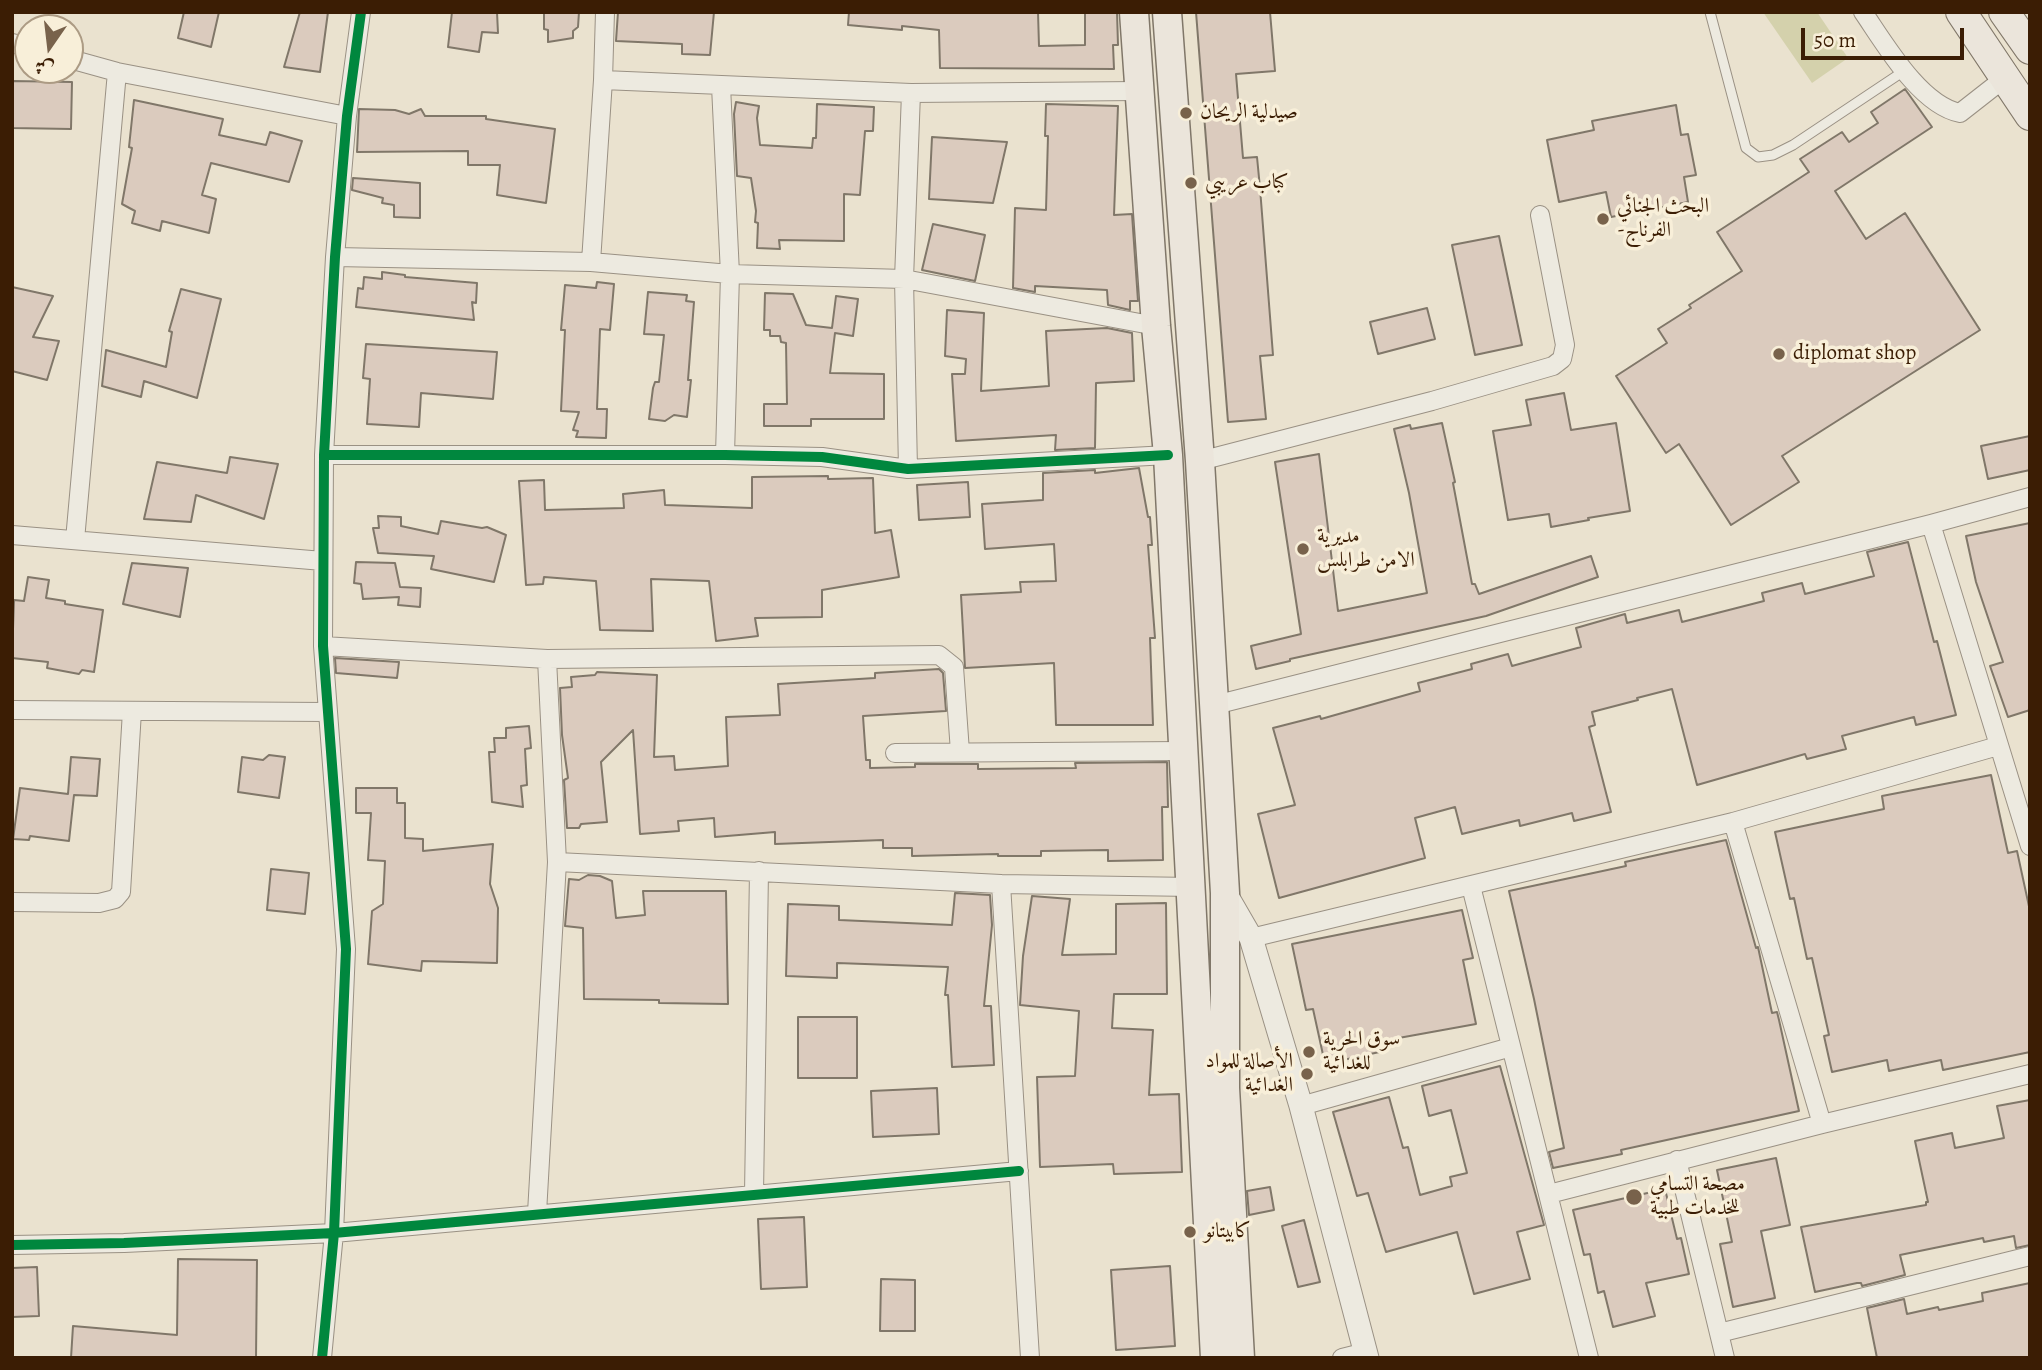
<!DOCTYPE html>
<meta charset="utf-8">
<style>
body{margin:0}
#map{position:relative;width:2042px;height:1370px;overflow:hidden;background:#eae2cf;font-family:Alegreya,Amiri,serif}
canvas{display:block}
.frame{position:absolute;inset:0;border:14px solid #3b1d04;pointer-events:none}
.north{position:absolute;left:14px;top:14px;width:70px;height:70px;box-sizing:border-box;background:#f8efd9;border:2px solid #ac9b84;border-radius:50%;rotate:194deg;font-size:19px;font-weight:700;line-height:28px;text-align:center;color:#3b1d04}
.north::after{content:'';display:block;margin:auto;width:24px;height:32px;background:#78624b;clip-path:polygon(50% 0,100% 100%,50% 72%,0 100%)}
.scale{position:absolute;left:1801px;top:28px;width:163px;height:32px;box-sizing:border-box;border:4px solid #3b1d04;border-top:0;padding-left:9px;font-size:21px;line-height:24px;white-space:nowrap;color:#3b1d04;-webkit-text-stroke:5px #f8efd9;paint-order:stroke}
</style>
<div id="map">
<canvas width="2042" height="1370"></canvas>
<div class="frame"></div>
<div class="north">ش</div>
<div class="scale">50 m</div>
</div>
<script>
const ctx = document.querySelector('canvas').getContext('2d');
ctx.lineJoin = 'round';
function fillPath(path, color) { ctx.fillStyle = color; ctx.fill(path, 'evenodd'); }
function trace(path, color, width, dash) { ctx.strokeStyle = color; ctx.lineWidth = width; ctx.lineCap = dash ? 'butt' : 'round'; ctx.setLineDash(dash || []); ctx.stroke(path); }
function label(font, color, halo, rows, align = 'center') {
  ctx.font = font + ' Alegreya,Amiri,serif'; ctx.lineWidth = 7; ctx.setLineDash([]); ctx.textBaseline = 'middle'; ctx.strokeStyle = halo; ctx.fillStyle = color; for (const [text, x, y, turn = 0] of rows) {
    ctx.save(); ctx.translate(x, y); ctx.rotate((+turn || 0) * Math.PI / 180); ctx.textAlign = isNaN(turn) ? turn : align; if (halo) ctx.strokeText(text, 0, 0); ctx.fillText(text, 0, 0); ctx.restore();
  }
}
fillPath(new Path2D(`
 M 1763,12 L 1817,12 L 1848,58 L 1812,83 Z`), '#d4d1ac');
const building = new Path2D(`
 M 184,12 L 219,12 L 211,47 L 178,38 Z
 M 300,12 L 328,12 L 320,72 L 284,67 Z
 M 452,12 L 497,12 L 498,33 L 482,32 L 479,52 L 448,47 Z
 M 544,12 L 579,12 L 578,27 L 573,31 L 573,38 L 548,42 L 548,30 L 544,29 Z
 M 618,12 L 714,12 L 710,55 L 682,54 L 682,44 L 616,41 Z
 M 849,12 L 1038,12 L 1039,46 L 1085,45 L 1085,12 L 1117,12 L 1118,45 L 1113,45 L 1114,69 L 940,68 L 939,30 L 902,26 L 902,30 L 848,25 Z
 M 1196,12 L 1270,12 L 1275,71 L 1236,74 L 1243,158 L 1257,157 L 1260,188 L 1273,355 L 1260,356 L 1266,419 L 1228,422 Z
 M 12,81 L 72,82 L 71,129 L 12,128 Z
 M 1905,89 L 1932,127 L 1835,191 L 1866,239 L 1905,213 L 1980,330 L 1782,456 L 1799,482 L 1731,525 L 1679,444 L 1666,453 L 1616,376 L 1667,343 L 1658,329 L 1691,308 L 1689,305 L 1742,271 L 1717,232 L 1809,172 L 1800,159 L 1842,132 L 1849,142 L 1878,123 L 1871,112 Z
 M 134,100 L 223,119 L 219,135 L 266,145 L 270,132 L 302,141 L 289,182 L 211,163 L 202,195 L 216,199 L 209,233 L 162,221 L 160,231 L 132,223 L 135,211 L 122,204 L 132,148 L 129,147 Z
 M 736,102 L 759,106 L 757,118 L 760,145 L 812,148 L 813,138 L 816,138 L 817,104 L 874,107 L 873,131 L 865,131 L 860,195 L 844,194 L 844,241 L 779,240 L 780,249 L 757,248 L 758,223 L 755,222 L 756,211 L 751,178 L 737,176 L 734,114 Z
 M 1046,104 L 1118,106 L 1114,215 L 1132,214 L 1138,301 L 1130,301 L 1130,310 L 1108,305 L 1107,290 L 1035,286 L 1035,292 L 1013,288 L 1015,208 L 1046,210 L 1048,136 L 1045,136 Z
 M 1676,105 L 1681,135 L 1688,134 L 1696,175 L 1684,177 L 1688,202 L 1611,217 L 1606,192 L 1559,202 L 1547,140 L 1594,130 L 1592,121 Z
 M 359,109 L 395,110 L 409,114 L 421,109 L 425,116 L 486,116 L 486,119 L 555,129 L 546,203 L 497,195 L 500,165 L 468,165 L 468,151 L 357,152 Z
 M 932,137 L 1007,142 L 993,203 L 929,199 Z
 M 353,178 L 420,183 L 420,218 L 394,217 L 394,205 L 382,203 L 383,198 L 352,190 Z
 M 933,224 L 985,235 L 975,281 L 922,270 Z
 M 1499,236 L 1522,345 L 1475,355 L 1452,245 Z
 M 382,272 L 405,275 L 405,277 L 477,283 L 476,303 L 472,302 L 474,320 L 356,307 L 358,288 L 363,289 L 364,277 L 382,279 Z
 M 597,282 L 614,284 L 610,330 L 600,329 L 597,409 L 607,409 L 606,438 L 576,437 L 578,431 L 573,430 L 579,412 L 561,411 L 565,330 L 561,330 L 565,285 L 596,288 Z
 M 12,287 L 53,296 L 33,337 L 59,341 L 47,380 L 12,371 Z
 M 181,289 L 221,299 L 197,398 L 144,381 L 141,397 L 102,386 L 106,350 L 166,367 L 172,332 L 169,331 Z
 M 648,292 L 687,295 L 686,301 L 694,302 L 688,380 L 691,380 L 687,417 L 674,415 L 665,421 L 649,419 L 653,388 L 655,382 L 659,382 L 664,335 L 644,334 Z
 M 765,293 L 793,294 L 806,325 L 832,328 L 836,296 L 858,299 L 853,336 L 835,333 L 830,373 L 884,374 L 884,419 L 811,419 L 811,426 L 764,426 L 764,404 L 787,404 L 786,343 L 781,342 L 780,336 L 770,336 L 770,330 L 764,330 Z
 M 1427,308 L 1435,339 L 1378,354 L 1370,322 Z
 M 947,310 L 984,313 L 981,391 L 1049,386 L 1046,331 L 1107,328 L 1132,333 L 1134,381 L 1096,383 L 1095,448 L 1055,450 L 1056,435 L 956,441 L 952,374 L 965,374 L 966,359 L 945,356 Z
 M 366,344 L 497,352 L 493,399 L 421,393 L 419,427 L 367,424 L 370,379 L 363,378 Z
 M 1564,393 L 1571,430 L 1616,423 L 1630,511 L 1588,518 L 1589,520 L 1551,527 L 1549,514 L 1508,520 L 1493,431 L 1531,425 L 1526,400 Z
 M 1442,423 L 1455,482 L 1453,483 L 1472,584 L 1475,584 L 1479,594 L 1591,556 L 1598,577 L 1486,616 L 1290,659 L 1290,661 L 1256,669 L 1251,646 L 1301,634 L 1275,462 L 1319,454 L 1338,611 L 1427,593 L 1409,493 L 1394,429 L 1410,425 L 1411,429 Z
 M 2030,436 L 2030,470 L 1988,479 L 1981,446 Z
 M 230,457 L 278,464 L 264,519 L 196,495 L 191,522 L 144,519 L 157,462 L 227,473 Z
 M 1139,468 L 1148,517 L 1150,517 L 1152,545 L 1148,545 L 1155,638 L 1150,638 L 1153,725 L 1056,725 L 1054,663 L 965,668 L 961,595 L 1021,592 L 1020,582 L 1056,581 L 1054,544 L 985,549 L 982,504 L 1043,500 L 1043,473 L 1095,470 L 1095,473 Z
 M 828,476 L 828,479 L 873,478 L 875,533 L 891,530 L 899,577 L 822,590 L 822,617 L 755,618 L 758,636 L 716,641 L 709,581 L 651,579 L 653,631 L 600,630 L 596,581 L 544,577 L 543,584 L 526,585 L 519,481 L 544,480 L 545,510 L 624,508 L 623,494 L 664,490 L 665,505 L 752,508 L 752,477 Z
 M 968,482 L 970,517 L 919,520 L 917,485 Z
 M 378,516 L 401,517 L 401,526 L 438,534 L 441,521 L 482,528 L 487,527 L 506,535 L 494,582 L 431,569 L 434,556 L 378,553 L 373,528 L 379,528 Z
 M 2030,523 L 2030,710 L 2008,717 L 1990,666 L 2003,662 L 1976,582 L 1966,536 Z
 M 1908,542 L 1934,642 L 1937,641 L 1956,715 L 1916,725 L 1914,717 L 1842,736 L 1846,749 L 1807,759 L 1805,754 L 1697,785 L 1672,689 L 1637,698 L 1638,700 L 1592,712 L 1595,725 L 1589,727 L 1611,812 L 1574,821 L 1572,813 L 1520,826 L 1519,820 L 1462,834 L 1455,807 L 1415,818 L 1425,858 L 1279,898 L 1258,814 L 1295,805 L 1273,728 L 1320,716 L 1321,719 L 1420,691 L 1418,683 L 1472,669 L 1471,664 L 1508,654 L 1512,666 L 1581,647 L 1576,628 L 1625,614 L 1627,623 L 1679,610 L 1682,622 L 1764,601 L 1762,593 L 1802,583 L 1805,594 L 1874,576 L 1867,552 Z
 M 356,562 L 395,563 L 400,587 L 421,588 L 420,607 L 398,605 L 399,597 L 363,599 L 361,584 L 354,583 Z
 M 132,563 L 188,568 L 180,617 L 123,604 Z
 M 28,577 L 49,580 L 46,598 L 65,601 L 65,604 L 103,610 L 94,672 L 82,670 L 79,674 L 47,668 L 48,662 L 12,658 L 14,600 L 24,601 Z
 M 335,658 L 399,662 L 397,678 L 336,673 Z
 M 939,669 L 943,673 L 946,711 L 863,716 L 866,760 L 870,760 L 870,768 L 915,767 L 915,764 L 978,764 L 978,769 L 1076,768 L 1075,763 L 1167,762 L 1168,807 L 1162,807 L 1163,860 L 1108,861 L 1108,850 L 1041,851 L 1041,856 L 998,856 L 998,854 L 912,856 L 912,848 L 883,848 L 883,840 L 775,844 L 775,832 L 715,837 L 714,818 L 678,821 L 679,831 L 640,834 L 633,730 L 601,762 L 607,822 L 581,824 L 579,828 L 567,828 L 564,780 L 568,778 L 562,735 L 560,688 L 572,687 L 571,677 L 595,675 L 597,672 L 657,675 L 654,757 L 674,756 L 675,770 L 728,766 L 726,717 L 780,715 L 778,684 L 875,678 L 875,673 Z
 M 529,726 L 531,748 L 525,749 L 527,785 L 521,786 L 523,807 L 492,802 L 489,752 L 495,752 L 494,738 L 506,738 L 506,728 Z
 M 269,755 L 285,757 L 279,798 L 238,792 L 242,757 L 263,760 Z
 M 71,757 L 100,759 L 97,796 L 74,795 L 69,841 L 30,836 L 29,840 L 13,839 L 20,788 L 68,794 Z
 M 1991,775 L 2008,853 L 2017,851 L 2030,911 L 2030,1052 L 1943,1070 L 1941,1060 L 1889,1071 L 1887,1060 L 1832,1072 L 1824,1036 L 1829,1035 L 1812,958 L 1807,959 L 1794,898 L 1790,899 L 1775,832 L 1884,809 L 1882,796 Z
 M 356,788 L 397,788 L 397,803 L 405,803 L 405,838 L 423,839 L 423,851 L 493,844 L 490,884 L 498,908 L 497,963 L 422,961 L 421,971 L 368,964 L 372,911 L 383,904 L 385,861 L 368,860 L 371,813 L 356,813 Z
 M 1726,840 L 1756,948 L 1758,947 L 1772,1013 L 1777,1012 L 1779,1020 L 1799,1111 L 1621,1150 L 1622,1154 L 1553,1168 L 1549,1152 L 1564,1148 L 1534,999 L 1509,891 L 1626,866 L 1625,862 Z
 M 271,869 L 309,873 L 305,914 L 267,910 Z
 M 588,875 L 600,876 L 612,881 L 616,918 L 645,915 L 643,891 L 726,891 L 728,1004 L 659,1003 L 659,1000 L 584,999 L 583,928 L 565,926 L 569,879 L 579,880 Z
 M 955,893 L 990,895 L 992,925 L 984,1006 L 991,1006 L 994,1065 L 952,1067 L 948,995 L 945,995 L 948,967 L 837,963 L 837,978 L 786,976 L 788,904 L 839,906 L 839,920 L 952,925 Z
 M 1032,896 L 1070,899 L 1062,955 L 1116,954 L 1116,904 L 1166,903 L 1167,994 L 1114,994 L 1112,1028 L 1153,1030 L 1149,1095 L 1179,1094 L 1182,1172 L 1114,1174 L 1113,1164 L 1040,1167 L 1037,1077 L 1075,1076 L 1079,1011 L 1020,1005 L 1023,956 Z
 M 1462,910 L 1473,958 L 1463,960 L 1476,1024 L 1382,1041 L 1384,1051 L 1325,1064 L 1313,1009 L 1306,1010 L 1292,944 Z
 M 798,1017 L 857,1017 L 857,1078 L 798,1078 Z
 M 1500,1066 L 1544,1225 L 1517,1232 L 1530,1279 L 1474,1294 L 1457,1232 L 1386,1252 L 1368,1193 L 1357,1196 L 1333,1112 L 1389,1097 L 1403,1148 L 1408,1147 L 1420,1195 L 1452,1186 L 1450,1177 L 1467,1173 L 1451,1110 L 1429,1116 L 1422,1086 Z
 M 937,1088 L 939,1134 L 873,1137 L 871,1091 Z
 M 2030,1100 L 2030,1245 L 2016,1248 L 2014,1236 L 1984,1242 L 1983,1238 L 1900,1255 L 1905,1275 L 1862,1286 L 1861,1283 L 1857,1283 L 1815,1292 L 1801,1227 L 1926,1205 L 1926,1202 L 1928,1202 L 1915,1141 L 1952,1133 L 1955,1148 L 2004,1138 L 1997,1106 Z
 M 1776,1158 L 1790,1225 L 1761,1231 L 1775,1298 L 1733,1307 L 1720,1244 L 1732,1242 L 1717,1170 Z
 M 1270,1187 L 1274,1210 L 1249,1215 L 1247,1191 Z
 M 1665,1189 L 1677,1239 L 1681,1238 L 1689,1274 L 1646,1283 L 1655,1316 L 1613,1327 L 1604,1291 L 1598,1293 L 1590,1254 L 1584,1255 L 1573,1210 Z
 M 804,1217 L 807,1287 L 761,1289 L 758,1219 Z
 M 1304,1220 L 1320,1282 L 1298,1287 L 1282,1226 Z
 M 178,1259 L 257,1260 L 256,1358 L 71,1358 L 73,1326 L 177,1335 Z
 M 1170,1266 L 1175,1346 L 1116,1350 L 1111,1270 Z
 M 37,1267 L 39,1316 L 12,1317 L 12,1268 Z
 M 881,1279 L 915,1280 L 915,1331 L 880,1331 Z
 M 2030,1283 L 2030,1358 L 1877,1358 L 1867,1308 L 1904,1299 L 1907,1314 L 1938,1307 L 1939,1310 L 1983,1301 L 1982,1293 Z`);
fillPath(building, '#dbcbbe');
trace(building, '#807769', 2);
const service = new Path2D(`
 M 1710,12 L 1746,148 L 1758,157 L 1773,155 L 1793,145 L 1904,71`);
const minor = new Path2D(`
 M 1863,12 C 1885,44 1920,105 1960,113 L 2006,77
 M 12,43 L 28,47
 M 70,59 L 117,72 L 347,116
 M 603,80 L 911,93 L 1138,91
 M 721,86 L 730,274 L 725,455
 M 335,257 L 591,262 L 730,274 L 904,279 L 1156,326
 M 591,262 L 603,80 L 605,12
 M 324,455 L 725,455 L 822,457 L 908,469 L 1168,455
 M 1200,461 L 1432,401 L 1553,366 L 1562,359 L 1565,345 L 1540,215
 M 908,469 L 904,279 L 911,93
 M 1931,524 L 2030,846
 M 12,535 L 323,561
 M 75,540 L 117,72
 M 323,646 L 547,659 L 939,655 L 954,667 L 960,752
 M 547,659 L 557,862
 M 1215,705 L 1931,524 L 2030,497
 M 12,710 L 327,712
 M 895,753 L 1183,751
 M 1733,822 L 1822,1124
 M 1471,886 L 1589,1358
 M 12,902 L 99,903 L 115,899 L 121,892 L 132,711
 M 1251,938 L 1733,822 L 1998,746
 M 1301,1106 L 1511,1047
 M 1677,1160 L 1725,1358
 M 754,1194 L 759,871
 M 1549,1194 L 1822,1124 L 2030,1074
 M 537,1213 L 557,862 L 1001,884
 M 12,1245 L 124,1243 L 334,1233 L 1019,1171
 M 1719,1333 L 2030,1256
 M 322,1358 L 334,1233 L 346,949 L 323,646 L 324,455 L 335,257 L 347,116 L 361,12
 M 1030,1358 L 1001,884 L 1192,887
 M 1342,1358 L 1366,1352`);
const tertiary = new Path2D(`
 M 1225,893 L 1251,938 L 1301,1106 L 1367,1358`);
const primary = new Path2D(`
 M 1134,12 L 1156,326 L 1168,455 L 1215,1358
 M 1167,12 L 1200,461 L 1225,893 L 1225,1088 L 1240,1358`);
const trunk = new Path2D(`
 M 1961,12 L 2030,115
 M 2004,12 L 2030,49`);
trace(service, '#9a9184', 11);
trace(minor, '#9a9184', 20);
trace(tertiary, '#9a9184', 25);
trace(primary, '#807769', 31);
trace(trunk, '#807769', 32);
trace(service, '#edeae0', 9);
trace(minor, '#edeae0', 18);
trace(tertiary, '#edeae0', 23);
trace(primary, '#ebe5db', 28);
trace(trunk, '#ebe5db', 30);
trace(new Path2D(`
 M 324,455 L 725,455 L 822,457 L 908,469 L 1168,455
 M 12,1245 L 124,1243 L 334,1233 L 1019,1171
 M 322,1358 L 334,1233 L 346,949 L 323,646 L 324,455 L 335,257 L 347,116 L 361,12`), '#00873e', 10);
for (const [x, y, r, color] of [
 [1186,113,7,"#78624b"],
 [1191,183,7,"#78624b"],
 [1603,219,7,"#78624b"],
 [1779,354,7,"#78624b"],
 [1303,549,7,"#78624b"],
 [1309,1052,7,"#78624b"],
 [1307,1074,7,"#78624b"],
 [1634,1197,9,"#78624b"],
 [1190,1232,7,"#78624b"]
]) { const dot = new Path2D(); dot.arc(x, y, r, 0, 2 * Math.PI); ctx.fillStyle = color; ctx.fill(dot); trace(dot, '#f8efd9', 2.5); }
label('21px', '#3b1d04', '#f8efd9', [
 ["صيدلية الريحان",1200,113],
 ["كباب عريبي",1205,183],
 ["البحث الجنائي",1617,207],
 ["-الفرناج",1617,231],
 ["diplomat shop",1793,354],
 ["مديرية",1317,537],
 ["الامن طرابلس",1317,561],
 ["سوق الحرية",1323,1040],
 ["للغدائية",1323,1064],
 ["الأصالة للمواد",1293,1062,"right"],
 ["الغدائية",1293,1086,"right"],
 ["مصحة التسامي",1650,1185],
 ["للخدمات طبية",1650,1209],
 ["كابيتانو",1204,1232]
], 'left');
</script>
